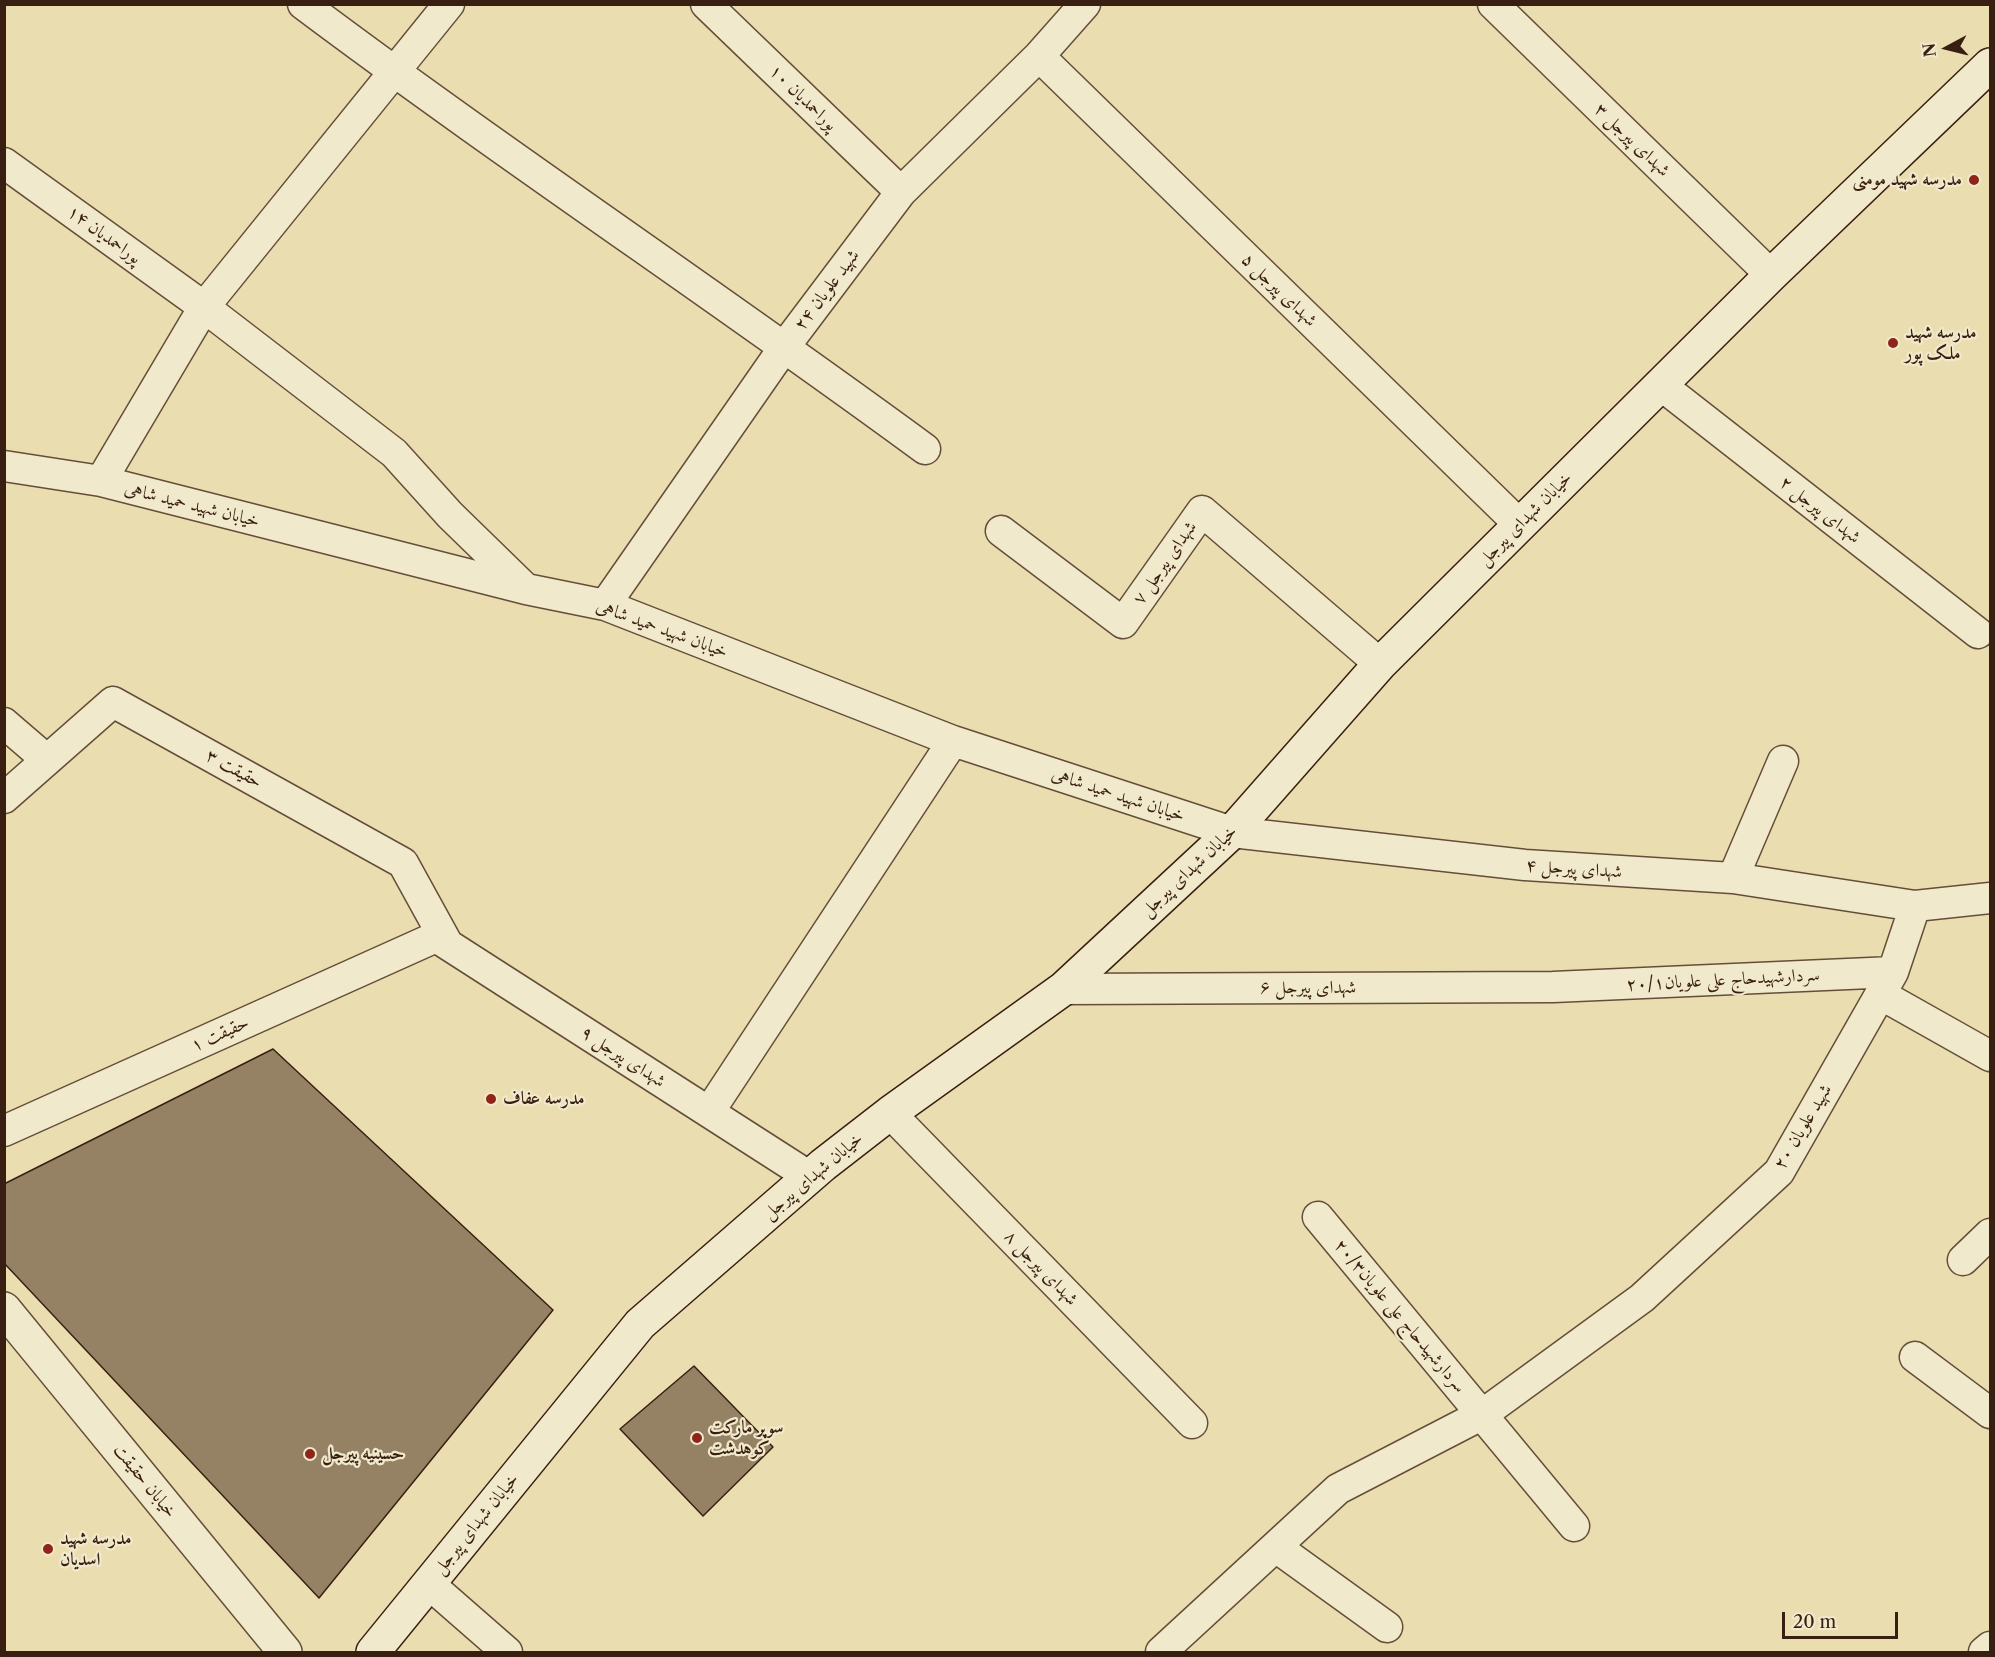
<!DOCTYPE html>
<meta charset="utf-8">
<style>
body{margin:0}
#map{position:relative;width:1995px;height:1657px;overflow:hidden;background:#eaddb0;font-family:"Libre Caslon Text",serif}
canvas{display:block}
.frame{position:absolute;inset:0;border:6px solid #391f11;pointer-events:none}
.north{position:absolute;left:1917px;top:18px;width:60px;height:60px;-webkit-text-stroke:4px #f1e9cc;paint-order:stroke;rotate:263deg;font-size:16px;font-weight:700;line-height:24px;text-align:center;color:#391f11}
.north::after{content:'';display:block;margin:auto;width:21px;height:27px;background:#391f11;clip-path:polygon(50% 0,100% 100%,50% 72%,0 100%)}
.scale{position:absolute;left:1782px;top:1612px;width:116px;height:27px;box-sizing:border-box;border:3px solid #391f11;border-top:0;padding-left:8px;font-size:18px;line-height:21px;white-space:nowrap;color:#391f11;-webkit-text-stroke:4px #f1e9cc;paint-order:stroke}
</style>
<div id="map">
<canvas width="1995" height="1657"></canvas>
<div class="frame"></div>
<div class="north">N</div>
<div class="scale">20 m</div>
</div>
<script>
const ctx = document.querySelector('canvas').getContext('2d');
ctx.lineJoin = 'round';
function fillPath(path, color) { ctx.fillStyle = color; ctx.fill(path, 'evenodd'); }
function trace(path, color, width, dash) { ctx.strokeStyle = color; ctx.lineWidth = width; ctx.lineCap = dash ? 'butt' : 'round'; ctx.setLineDash(dash || []); ctx.stroke(path); }
function label(font, color, halo, rows, align = 'center') {
  ctx.font = font + ' "Libre Caslon Text",Amiri,serif'; ctx.lineWidth = 4.5; ctx.setLineDash([]); ctx.textBaseline = 'middle'; ctx.strokeStyle = halo; ctx.fillStyle = color; for (const [text, x, y, turn = 0] of rows) {
    ctx.save(); ctx.translate(x, y); ctx.rotate((+turn || 0) * Math.PI / 180); ctx.textAlign = isNaN(turn) ? turn : align; if (halo) ctx.strokeText(text, 0, 0); ctx.fillText(text, 0, 0); ctx.restore();
  }
}
const building = new Path2D(`
 M 273,1049 L 553,1310 L 319,1598 L 4,1263 L 4,1184 Z
 M 694,1366 L 773,1447 L 703,1516 L 620,1429 Z`);
fillPath(building, '#958264');
trace(building, '#391f11', 1.5);
const minor = new Path2D(`
 M 303,4 C 507,157 720,298 925,449
 M 706,4 L 901,192
 M 1493,4 L 1771,275
 M 1039,56 L 1519,524
 M 4,163 L 204,307 L 394,453 L 450,515 L 526,589
 M 1662,386 L 1978,633
 M 4,466 L 101,481 L 526,589 L 605,605 L 953,741 L 1232,832 L 1525,865 L 1733,878 L 1915,906
 M 101,481 L 204,307 L 449,4
 M 1001,531 L 1123,623 L 1202,511 L 1380,664
 M 605,605 L 785,346 L 901,192 L 1039,56 L 1085,4
 M 4,723 L 47,760
 M 4,798 L 113,702 L 403,863 L 447,943
 M 1733,878 L 1783,761
 M 1063,989 L 1553,987 L 1893,972
 M 1880,994 L 1990,1056
 M 709,1112 L 953,741
 M 890,1113 L 1192,1423
 M 4,1131 L 436,937 L 810,1177
 M 1318,1217 L 1574,1526
 M 1963,1260 L 1990,1234
 M 1915,1357 L 1990,1413
 M 1276,1547 L 1387,1627
 M 428,1583 L 507,1652
 M 1161,1652 L 1338,1489 L 1483,1414 L 1642,1298 L 1779,1172 L 1893,972 L 1915,906 L 1990,898
 M 1984,1652 L 1990,1647`);
const tertiary = new Path2D(`
 M 4,1309 L 285,1652`);
const secondary = new Path2D(`
 M 373,1652 L 640,1324 L 823,1165 L 890,1113 L 1063,989 L 1232,832 L 1380,664 L 1771,275 L 1990,65`);
trace(minor, '#654e39', 33);
trace(tertiary, '#654e39', 36);
trace(secondary, '#391f11', 36);
trace(minor, '#f1e9cc', 30);
trace(tertiary, '#f1e9cc', 33);
trace(secondary, '#f1e9cc', 33);
for (const [x, y, r, color] of [
 [1974,180,6,"#8f2418"],
 [1893,343,6,"#8f2418"],
 [491,1099,6,"#8f2418"],
 [697,1438,6,"#8f2418"],
 [310,1454,6,"#8f2418"],
 [48,1549,6,"#8f2418"]
]) { const dot = new Path2D(); dot.arc(x, y, r, 0, 2 * Math.PI); ctx.fillStyle = color; ctx.fill(dot); trace(dot, '#f1e9cc', 2); }
label('18px', '#391f11', '#f1e9cc', [
 ["پوراحمدیان ۱۰",803,98,44],
 ["شهدای پیرجل ۳",1632,140,44],
 ["پوراحمدیان ۱۴",104,235,36],
 ["شهید علویان ۲۴",827,290,-53],
 ["شهدای پیرجل ۵",1279,290,44],
 ["خیابان شهید حمید شاهی",192,505,14],
 ["شهدای پیرجل ۲",1820,510,38],
 ["خیابان شهدای پیرجل",1525,519,-45],
 ["شهدای پیرجل ۷",1165,563,-55],
 ["خیابان شهید حمید شاهی",662,629,20],
 ["حقیقت ۳",234,769,29],
 ["خیابان شهید حمید شاهی",1118,795,18],
 ["شهدای پیرجل ۴",1574,869,4],
 ["خیابان شهدای پیرجل",1189,871,-43],
 ["سردارشهیدحاج علی علویان۲۰/۱",1723,980,-3],
 ["شهدای پیرجل ۶",1308,988],
 ["حقیقت ۱",220,1034,-24],
 ["شهدای پیرجل ۹",623,1057,33],
 ["شهید علویان ۲۰",1803,1127,-59],
 ["خیابان شهدای پیرجل",813,1176,-40],
 ["شهدای پیرجل ۸",1041,1268,46],
 ["سردارشهیدحاج علی علویان۲۰/۳",1400,1316,50],
 ["خیابان حقیقت",145,1481,51],
 ["خیابان شهدای پیرجل",476,1524,-51]
]);
label('bold 18px', '#391f11', '#f1e9cc', [
 ["مدرسه شهید مومنی",1962,180,"right"],
 ["مدرسه شهید",1905,333],
 ["ملک پور",1905,354],
 ["مدرسه عفاف",503,1099],
 ["سوپر مارکت",709,1428],
 ["کوهدشت",709,1449],
 ["حسینیه پیرجل",322,1454],
 ["مدرسه شهید",60,1539],
 ["اسدیان",60,1560]
], 'left');
</script>
